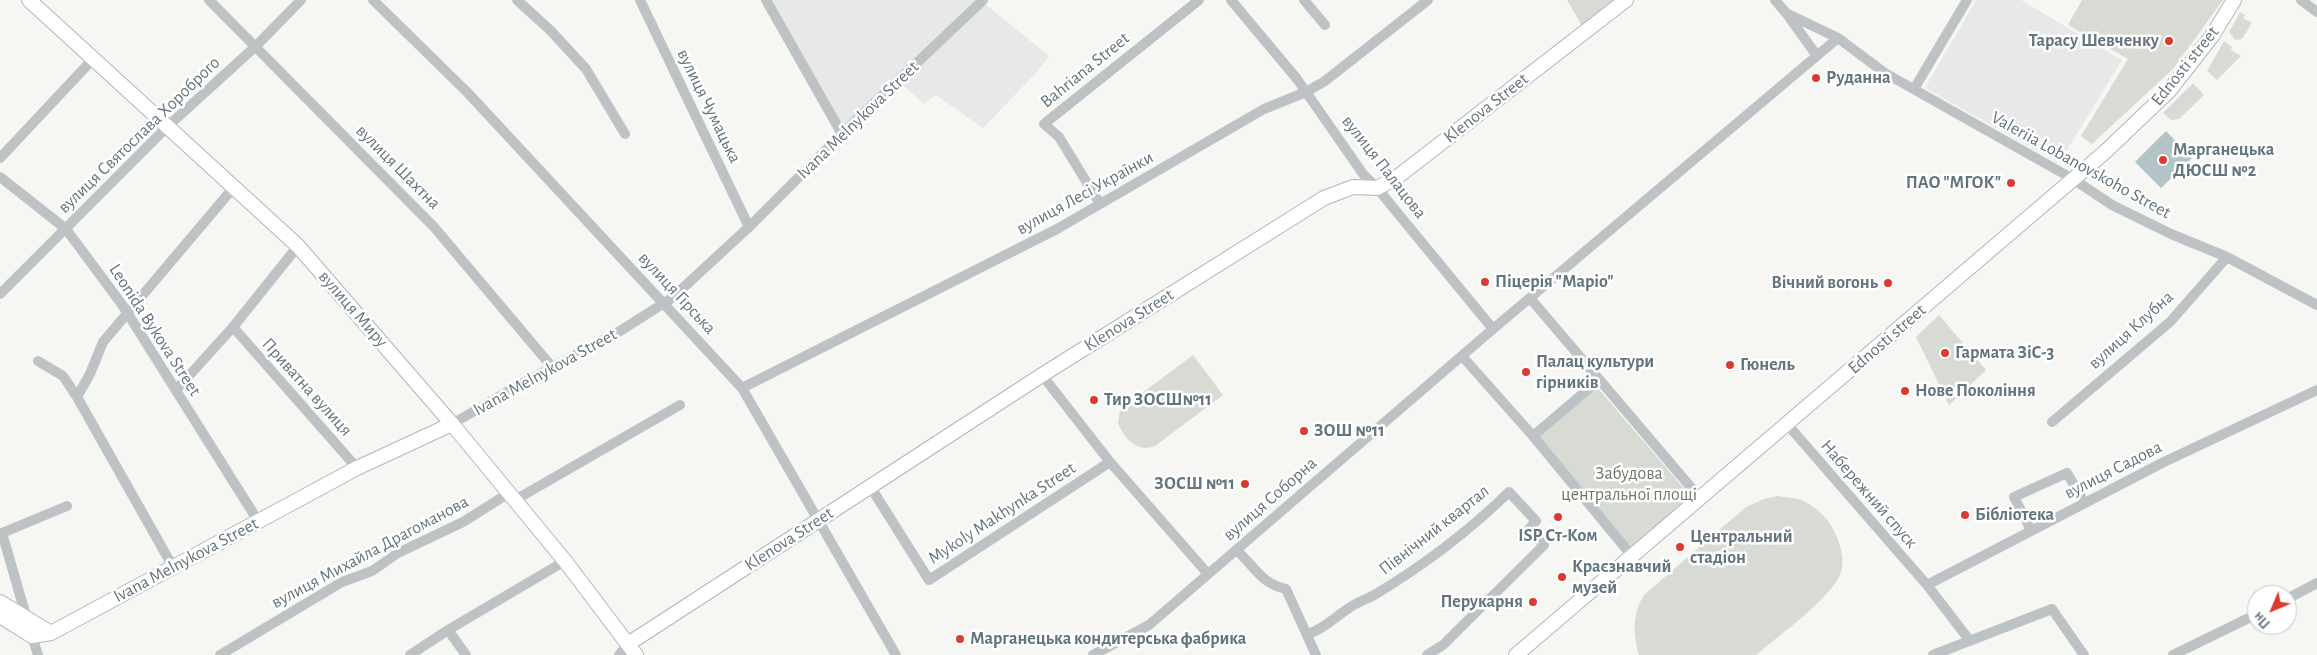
<!DOCTYPE html>
<meta charset="utf-8">
<style>
body{margin:0}
#map{position:relative;width:2317px;height:655px;overflow:hidden;background:#f6f6f3;font-family:"Alegreya Sans",sans-serif}
canvas{display:block}
.north{position:absolute;left:2247px;top:585px;width:50px;height:50px;box-sizing:border-box;background:#fff;border:1px solid #c1c8cb;border-radius:50%;rotate:225deg;font-size:14px;font-weight:700;line-height:20px;text-align:center;color:#63767d}
.north::after{content:'';display:block;margin:auto;width:18px;height:22px;background:#da3b2f;clip-path:polygon(50% 0,100% 100%,50% 72%,0 100%)}
</style>
<div id="map">
<canvas width="2317" height="655"></canvas>
<div class="north">Пн</div>
</div>
<script>
const ctx = document.querySelector('canvas').getContext('2d');
ctx.lineJoin = 'round';
function fillPath(path, color) { ctx.fillStyle = color; ctx.fill(path, 'evenodd'); }
function trace(path, color, width, dash) { ctx.strokeStyle = color; ctx.lineWidth = width; ctx.lineCap = dash ? 'butt' : 'round'; ctx.setLineDash(dash || []); ctx.stroke(path); }
function label(font, color, halo, rows, align = 'center') {
  ctx.font = font + ' "Alegreya Sans",sans-serif'; ctx.lineWidth = 5; ctx.setLineDash([]); ctx.textBaseline = 'middle'; ctx.strokeStyle = halo; ctx.fillStyle = color; for (const [text, x, y, turn = 0] of rows) {
    ctx.save(); ctx.translate(x, y); ctx.rotate((+turn || 0) * Math.PI / 180); ctx.textAlign = isNaN(turn) ? turn : align; if (halo) ctx.strokeText(text, 0, 0); ctx.fillText(text, 0, 0); ctx.restore();
  }
}
fillPath(new Path2D(`
 M 771,0 L 977,0 L 843,127 Z
 M 1976,0 L 2021,0 L 2122,60 L 2059,163 L 1925,88 Z
 M 985,4 L 1049,56 L 1036,73 L 983,128 L 936,95 L 924,104 L 902,84 Z`), '#e7e8e7');
fillPath(new Path2D(`
 M 1567,0 L 1626,0 L 1585,31 Z
 M 2082,0 L 2223,0 L 2173,69 L 2092,144 L 2081,136 L 2128,59 L 2068,25 Z
 M 2240,12 L 2245,15 L 2243,18 L 2252,23 L 2242,39 L 2235,40 L 2229,32 Z
 M 2224,41 L 2232,47 L 2231,50 L 2241,56 L 2217,80 L 2207,71 Z
 M 2193,83 L 2204,95 L 2179,119 L 2171,120 L 2163,113 Z
 M 1939,315 L 1986,370 L 1949,405 L 1916,337 Z
 M 1193,355 L 1223,395 L 1155,446 C 1137,453 1124,438 1118,423 L 1120,411 L 1125,406 Z
 M 1597,387 L 1693,499 L 1632,549 L 1537,437 Z
 M 1778,496 C 1785,498 1794,497 1801,500 C 1814,505 1829,519 1834,531 C 1840,544 1845,557 1841,572 C 1833,597 1778,636 1756,655 L 1639,655 C 1633,634 1632,614 1644,595 L 1746,507 L 1764,499 Z`), '#d7dbd3');
fillPath(new Path2D(`
 M 2166,131 L 2192,158 L 2161,188 L 2135,162 Z`), '#b4c3c5');
const secondary = new Path2D(`
 M 29,0 L 298,246 L 452,424 L 565,561 L 636,655
 M 0,602 L 51,633
 M 0,616 L 32,636
 M 32,636 L 51,633 L 357,468 L 452,424
 M 628,644 L 1042,375 L 1324,198 L 1353,187 L 1377,188 L 1396,178 L 1626,0
 M 1516,655 L 2105,152 L 2169,91 L 2212,36 L 2234,0`);
trace(secondary, '#b0b7ba', 16);
trace(new Path2D(`
 M 209,0 L 434,227 L 552,367
 M 373,0 L 467,92 L 742,388 L 896,655
 M 517,0 L 550,30 L 586,69 L 625,134
 M 640,0 L 749,227
 M 766,0 L 842,134
 M 1231,0 L 1297,79 L 1363,174 L 1377,188 L 1493,329
 M 1304,0 L 1325,25
 M 1775,0 L 1786,13 L 1838,38 L 1885,73 L 2073,179 L 2112,205 L 2171,234 L 2227,257 L 2317,305
 M 2301,0 L 2317,12
 M 1787,14 L 1817,56
 M 1914,89 L 1967,0
 M 0,158 L 94,58
 M 0,177 L 66,229 L 123,306 L 258,521
 M 1100,204 L 1059,137 L 1044,124 L 1199,0
 M 0,294 L 168,126 L 256,46 L 301,0
 M 1530,298 L 1700,498
 M 233,327 L 357,468
 M 1462,356 L 1533,436 L 1632,556
 M 38,361 L 63,376 L 77,397 L 173,567
 M 1042,375 L 1110,462 L 1208,574
 M 742,388 L 1057,229 L 1264,109 L 1306,92 L 1325,81 L 1428,0
 M 176,390 L 233,327 L 298,246
 M 77,397 L 90,374 L 103,342 L 234,187
 M 2052,422 L 2170,322 L 2227,257
 M 452,424 L 512,389 L 620,331 L 672,298 L 749,227 L 847,129 L 983,0
 M 1787,424 L 1927,585 L 1970,641
 M 1533,436 L 1599,380
 M 870,486 L 929,580 L 1110,462
 M 515,500 L 680,405
 M 2031,530 L 2014,497 L 2067,473 L 2084,502
 M 1236,550 C 1255,566 1260,583 1286,589 L 1316,655
 M 1927,585 L 2164,462 L 2317,390
 M 2287,599 L 2317,583
 M 26,616 L 2,533 L 67,506
 M 448,630 L 466,655
 M 1308,634 C 1324,629 1335,617 1349,608 C 1357,602 1368,599 1376,594 C 1424,565 1469,531 1509,492 L 1536,521 L 1529,529 L 1544,545 L 1443,645 L 1427,655
 M 32,636 L 38,655
 M 220,655 L 342,582 L 372,571 L 398,553 L 463,522 L 509,493
 M 410,655 L 448,630 L 565,561
 M 619,655 L 628,644
 M 1093,655 L 1149,625 L 1493,329 L 1838,38
 M 1933,655 L 2052,609 L 2084,655
 M 2173,655 L 2257,614`), '#bdc3c5', 10);
trace(secondary, '#fff', 14);
for (const [x, y, r, color] of [
 [2169,41,5,"#da3b2f"],
 [1816,78,5,"#da3b2f"],
 [2163,160,5,"#da3b2f"],
 [2011,183,5,"#da3b2f"],
 [1485,282,5,"#da3b2f"],
 [1888,283,5,"#da3b2f"],
 [1945,353,5,"#da3b2f"],
 [1730,365,5,"#da3b2f"],
 [1526,372,5,"#da3b2f"],
 [1905,391,5,"#da3b2f"],
 [1094,400,5,"#da3b2f"],
 [1304,431,5,"#da3b2f"],
 [1245,484,5,"#da3b2f"],
 [1965,515,5,"#da3b2f"],
 [1558,517,5,"#da3b2f"],
 [1680,547,5,"#da3b2f"],
 [1562,577,5,"#da3b2f"],
 [1533,602,5,"#da3b2f"],
 [960,639,5,"#da3b2f"]
]) { const dot = new Path2D(); dot.arc(x, y, r, 0, 2 * Math.PI); ctx.fillStyle = color; ctx.fill(dot); trace(dot, '#fff', 2); }
label('bold 18px', '#63767d', '#fff', [
 ["Тарасу Шевченку",2159,41,"right"],
 ["Руданна",1826,78],
 ["Марганецька",2173,150],
 ["ДЮСШ №2",2173,171],
 ["ПАО \"МГОК\"",2001,183,"right"],
 ["Піцерія \"Маріо\"",1495,282],
 ["Вічний вогонь",1878,283,"right"],
 ["Гармата ЗіС-3",1955,353],
 ["Палац культури",1536,362],
 ["гірників",1536,383],
 ["Гюнель",1740,365],
 ["Нове Покоління",1915,391],
 ["Тир ЗОСШ№11",1104,400],
 ["ЗОШ №11",1314,431],
 ["ЗОСШ №11",1235,484,"right"],
 ["Бібліотека",1975,515],
 ["ISP Ст-Ком",1558,536,"center"],
 ["Центральний",1690,537],
 ["стадіон",1690,558],
 ["Краєзнавчий",1572,567],
 ["музей",1572,588],
 ["Перукарня",1523,602,"right"],
 ["Марганецька кондитерська фабрика",970,639]
], 'left');
label('18px', '#63767d', '#fff', [
 ["Ednosti street",2185,66,-51],
 ["Bahriana Street",1085,70,-39],
 ["вулиця Чумацька",709,106,64],
 ["Klenova Street",1486,108,-38],
 ["Ivana Melnykova Street",858,120,-44],
 ["вулиця Святослава Хороброго",139,135,-44],
 ["Valeriia Lobanovskoho Street",2081,165,29],
 ["вулиця Шахтна",398,167,45],
 ["вулиця Палацова",1384,167,52],
 ["вулиця Лесі Українки",1085,193,-29],
 ["вулиця Гірська",677,293,47],
 ["вулиця Миру",353,309,49],
 ["Klenova Street",1129,320,-32],
 ["Leonida Bykova Street",155,330,57],
 ["вулиця Клубна",2131,330,-42],
 ["Ednosti street",1887,339,-41],
 ["Ivana Melnykova Street",545,372,-29],
 ["Приватна вулиця",307,387,48],
 ["вулиця Садова",2113,470,-27],
 ["Набережний спуск",1869,494,49],
 ["вулиця Соборна",1270,499,-41],
 ["Mykoly Makhynka Street",1002,513,-33],
 ["Північний квартал",1434,530,-38],
 ["Klenova Street",789,539,-33],
 ["вулиця Михайла Драгоманова",370,552,-28],
 ["Ivana Melnykova Street",186,560,-28]
]);
label('18px', '#6d7a65', '#fff', [
 ["Забудова",1629,474],
 ["центральної площі",1629,495]
]);
</script>
